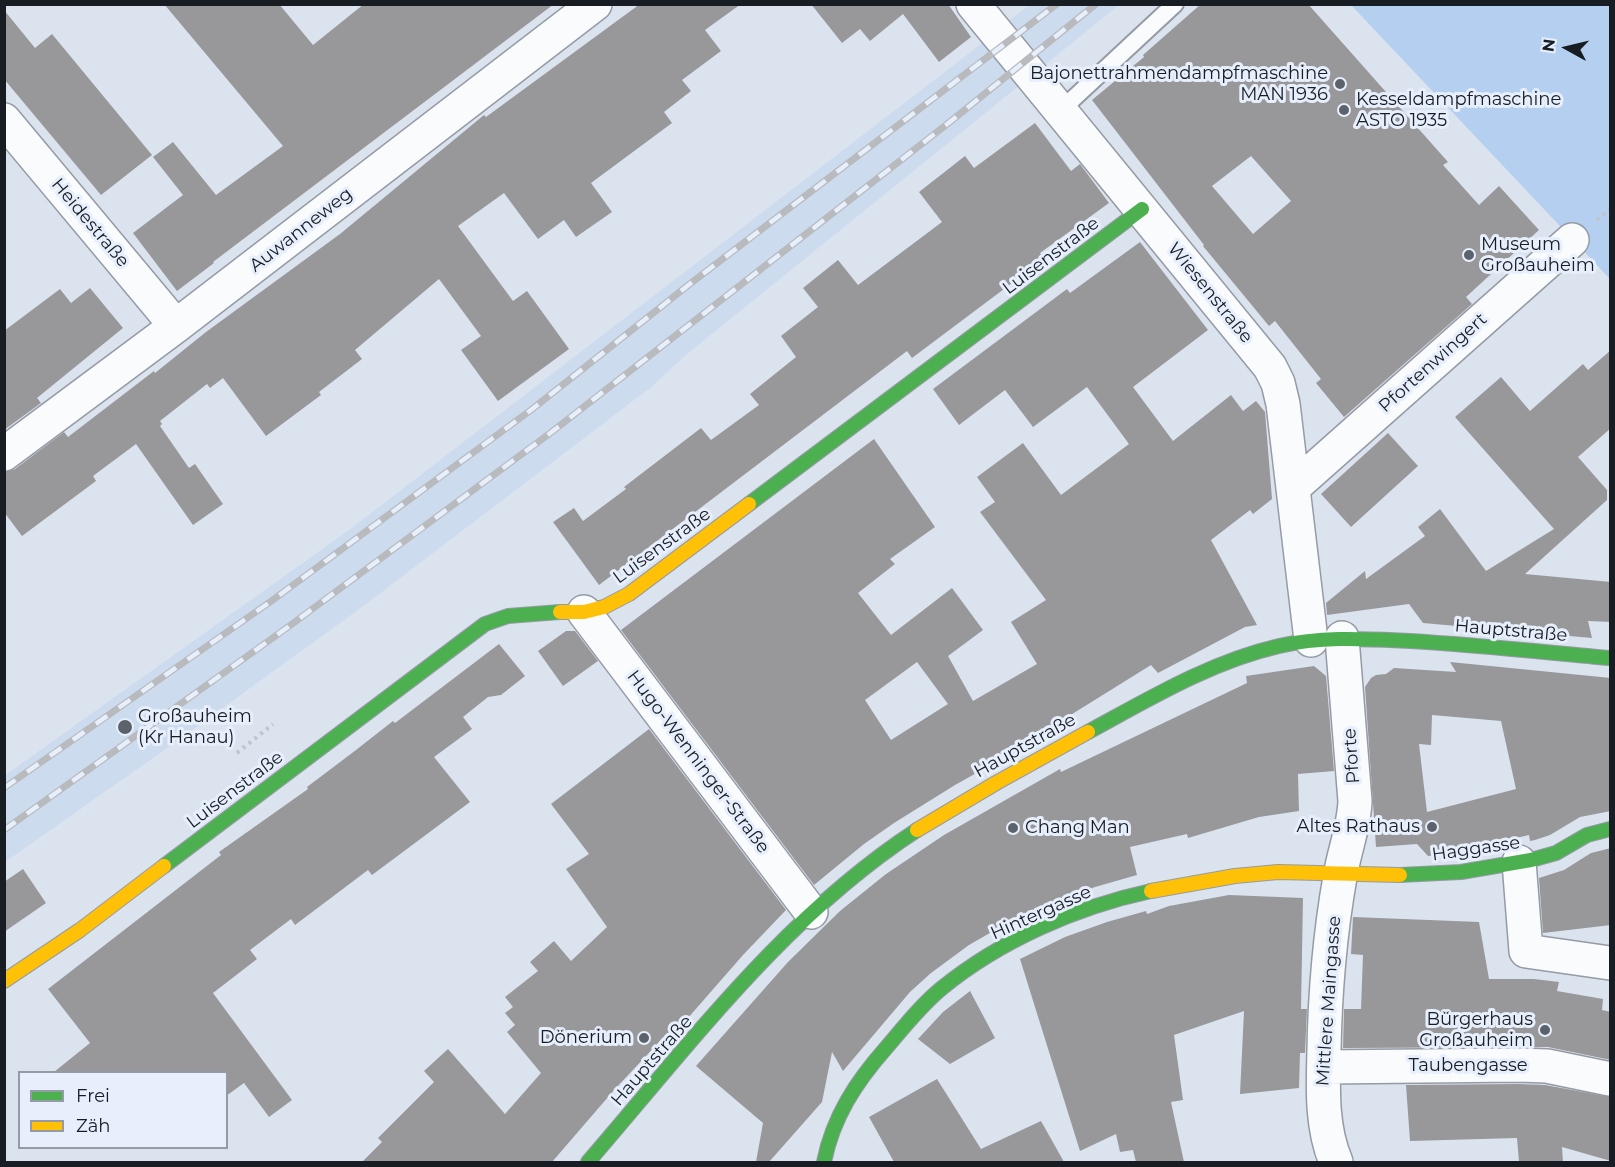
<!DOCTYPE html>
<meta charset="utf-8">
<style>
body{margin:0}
#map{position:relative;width:1615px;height:1167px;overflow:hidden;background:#dbe3ef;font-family:Montserrat,sans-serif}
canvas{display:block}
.frame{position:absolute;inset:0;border:6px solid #181d24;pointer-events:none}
.legend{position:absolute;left:18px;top:1071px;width:210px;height:78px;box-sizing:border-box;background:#e6effb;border:2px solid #949ba5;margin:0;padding:8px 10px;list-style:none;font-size:18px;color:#181d24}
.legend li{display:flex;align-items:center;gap:12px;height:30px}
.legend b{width:30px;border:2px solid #949ba5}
.north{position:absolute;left:1537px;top:18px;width:60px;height:60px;-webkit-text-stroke:4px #e6effb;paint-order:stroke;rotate:278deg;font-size:16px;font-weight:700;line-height:24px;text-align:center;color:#181d24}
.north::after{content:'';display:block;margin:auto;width:21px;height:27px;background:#181d24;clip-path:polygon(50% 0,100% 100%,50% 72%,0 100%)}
</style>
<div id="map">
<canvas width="1615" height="1167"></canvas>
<div class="frame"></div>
<ul class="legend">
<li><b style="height:8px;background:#4caf50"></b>Frei</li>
<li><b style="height:8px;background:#ffc107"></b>Zäh</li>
</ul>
<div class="north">N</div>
</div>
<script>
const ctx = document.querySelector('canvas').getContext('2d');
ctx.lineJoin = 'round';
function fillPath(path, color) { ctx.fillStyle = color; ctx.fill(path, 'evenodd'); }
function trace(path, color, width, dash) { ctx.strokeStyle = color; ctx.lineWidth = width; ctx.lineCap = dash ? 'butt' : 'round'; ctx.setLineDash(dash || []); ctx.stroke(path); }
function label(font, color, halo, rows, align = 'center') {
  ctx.font = font + ' Montserrat,sans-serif'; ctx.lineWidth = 6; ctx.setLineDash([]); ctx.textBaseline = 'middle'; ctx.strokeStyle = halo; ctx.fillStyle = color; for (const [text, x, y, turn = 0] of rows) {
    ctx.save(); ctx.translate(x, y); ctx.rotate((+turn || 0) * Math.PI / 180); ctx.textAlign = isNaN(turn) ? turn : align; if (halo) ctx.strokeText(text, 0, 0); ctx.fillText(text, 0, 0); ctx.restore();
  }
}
fillPath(new Path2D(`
 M 1029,5 L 1119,5 L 687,354 L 650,388 L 362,607 L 180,739 L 5,862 L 4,776 L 353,527 L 972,51 Z`), '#cddbef');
fillPath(new Path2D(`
 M 1351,5 L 1610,5 L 1610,279 Z`), '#b5cff1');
fillPath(new Path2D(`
 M 164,4 L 279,4 L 313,45 L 364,4 L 554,4 L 213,262 L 214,263 L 177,291 L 133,233 L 183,195 L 153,157 L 173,142 L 216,195 L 283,146 Z
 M 640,4 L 741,4 L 705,30 L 721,51 L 682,80 L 691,91 L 664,112 L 672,123 L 591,183 L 612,212 L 576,237 L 564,220 L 538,239 L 504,193 L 458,226 L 513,301 L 527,291 L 569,349 L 498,401 L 461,350 L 481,336 L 439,279 L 355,350 L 362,359 L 319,392 L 321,395 L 266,436 L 223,378 L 210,388 L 207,384 L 160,421 L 162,424 L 160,426 L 189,468 L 195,464 L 223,504 L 193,525 L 136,444 L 93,476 L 96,481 L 22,536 L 4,512 L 4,472 L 15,469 L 64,432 L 68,437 L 154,371 L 155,373 L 206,332 L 340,234 L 484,115 L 486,117 Z
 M 811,4 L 948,4 L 971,37 L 939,62 L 903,14 L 870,41 L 860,29 L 842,43 Z
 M 1201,4 L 1308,4 L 1448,162 L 1443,165 L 1479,205 L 1499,186 L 1539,230 L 1466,297 L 1472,304 L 1344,417 L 1316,383 L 1321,379 L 1275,321 L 1269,326 L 1203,246 L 1204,245 L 1092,100 L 1144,57 L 1143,55 ZM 1251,156 L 1291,201 L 1253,234 L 1212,186 Z
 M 4,10 L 35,48 L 52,34 L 152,155 L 101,195 L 4,79 Z
 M 1035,123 L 1071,171 L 1080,164 L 1109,203 L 1040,253 L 1044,259 L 912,358 L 907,351 L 599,585 L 553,522 L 574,508 L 583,521 L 626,489 L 624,487 L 701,428 L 711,440 L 759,405 L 750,394 L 796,357 L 781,336 L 818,307 L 803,288 L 838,260 L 858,285 L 942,222 L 919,192 L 965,156 L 974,168 Z
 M 1140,242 L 1208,330 L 1133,387 L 1173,441 L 1231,395 L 1243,411 L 1256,401 L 1265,412 L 1272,499 L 1253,514 L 1250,510 L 1211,540 L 1257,625 L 1245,627 L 1158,673 L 1151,665 L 1069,716 L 1071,720 L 955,785 L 894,823 L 864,844 L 814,885 L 621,630 L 874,439 L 935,527 L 890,559 L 895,564 L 858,593 L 891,635 L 952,588 L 983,630 L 948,656 L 973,701 L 1037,664 L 1011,622 L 1046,600 L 980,512 L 995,502 L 977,477 L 1023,443 L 1061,495 L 1129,444 L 1087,387 L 1033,427 L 1005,390 L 959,425 L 933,389 L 1067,289 L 1070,293 ZM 917,662 L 948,704 L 891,740 L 865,700 Z
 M 90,288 L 123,328 L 37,398 L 41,403 L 4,430 L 4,331 L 60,289 L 71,303 Z
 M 1611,350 L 1611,428 L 1578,457 L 1607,490 L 1607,500 L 1525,574 L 1611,582 L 1611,622 L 1588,621 L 1592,638 L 1423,623 L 1409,604 L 1327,615 L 1326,603 L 1365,571 L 1366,579 L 1425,536 L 1418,527 L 1440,509 L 1486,571 L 1554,529 L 1455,417 L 1501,377 L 1530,411 L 1583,364 L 1588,370 Z
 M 1388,433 L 1418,466 L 1351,527 L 1321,494 Z
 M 566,631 L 575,631 L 598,661 L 563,686 L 538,651 Z
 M 499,644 L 525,676 L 501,695 L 488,697 L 463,717 L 472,729 L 434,757 L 470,802 L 372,875 L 368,870 L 295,925 L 291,919 L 250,950 L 257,959 L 213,993 L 292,1100 L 269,1117 L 244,1083 L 226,1096 L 226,1072 L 54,1072 L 90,1043 L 48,989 L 221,855 L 219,852 L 308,789 L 307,787 L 356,750 L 393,721 L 395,723 Z
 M 1450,662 L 1611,678 L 1611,811 L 1580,817 L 1550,835 L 1535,840 L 1530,841 L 1529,835 L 1448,854 L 1428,856 L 1417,844 L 1376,847 L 1365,687 L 1371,678 L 1376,675 L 1386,674 L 1394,668 L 1456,672 ZM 1432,715 L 1501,721 L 1516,789 L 1427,812 L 1419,744 L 1431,745 Z
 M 1314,666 L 1326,676 L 1334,771 L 1298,774 L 1299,811 L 1259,817 L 1188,838 L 1187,834 L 1130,847 L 1137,875 L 1095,887 L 1050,903 L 1009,922 L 969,945 L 931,973 L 910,992 L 843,1071 L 832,1052 L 822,1102 L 769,1162 L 756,1162 L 763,1123 L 696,1066 L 788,962 L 840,911 L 886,874 L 944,835 L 1060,769 L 1061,772 L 1247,683 L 1246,676 Z
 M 649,729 L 786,910 L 743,955 L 667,1042 L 663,1038 L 615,1089 L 552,1162 L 362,1162 L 382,1142 L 378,1138 L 434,1082 L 424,1071 L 448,1049 L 505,1114 L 541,1073 L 507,1032 L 515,1025 L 505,1013 L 513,1007 L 505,997 L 538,971 L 530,962 L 554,941 L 571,961 L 607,927 L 566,869 L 589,854 L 551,804 Z
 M 1611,848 L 1611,925 L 1543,933 L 1539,878 L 1564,870 L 1591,853 Z
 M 23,869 L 46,903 L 4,932 L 4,882 Z
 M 1229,895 L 1303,898 L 1301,1009 L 1307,1009 L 1305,1053 L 1300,1053 L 1299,1088 L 1240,1094 L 1244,1011 L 1174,1035 L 1183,1100 L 1171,1102 L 1184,1162 L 1136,1162 L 1133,1150 L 1120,1152 L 1116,1134 L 1080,1151 L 1020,959 L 1065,937 L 1107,922 L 1146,911 L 1147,914 L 1169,906 Z
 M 1353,917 L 1479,922 L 1489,979 L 1534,979 L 1559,982 L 1557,991 L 1603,999 L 1602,1010 L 1611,1012 L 1611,1060 L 1548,1047 L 1343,1048 L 1344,1009 L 1361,1009 L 1363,955 L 1351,954 Z
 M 970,991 L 995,1038 L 950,1064 L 918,1039 L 943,1012 Z
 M 937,1079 L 981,1149 L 1041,1121 L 1064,1162 L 894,1162 L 869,1117 Z
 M 1519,1084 L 1545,1085 L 1611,1097 L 1611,1161 L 1562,1147 L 1563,1162 L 1519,1162 L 1517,1138 L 1410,1141 L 1406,1085 Z`), '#98989b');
const lane = new Path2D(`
 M 1060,111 L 1175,4`);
const street = new Path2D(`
 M 973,4 L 1270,367 L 1278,383 L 1283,404 L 1311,640
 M 4,120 L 176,326
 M 4,454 L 176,326 L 595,4
 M 1294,487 L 1572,240
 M 584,612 L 811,912
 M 1519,862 L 1526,951 L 1610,963
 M 1324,1067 L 1519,1065 L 1547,1066 L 1610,1079
 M 1336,1162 C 1321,1127 1323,1087 1324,1050 C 1325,992 1330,934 1340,877 C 1344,851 1354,828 1355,801 L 1342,638`);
const fast = new Path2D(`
 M 749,504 L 1142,209
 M 1088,732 C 1149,699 1210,662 1279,646 C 1323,636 1365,639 1410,641 C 1477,645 1543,652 1610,658
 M 164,866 L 485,624 L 508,616 L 560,612
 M 1400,875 L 1461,872 L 1531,860 L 1556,853 L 1587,835 L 1610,829
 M 588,1162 C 690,1044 785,916 917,830
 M 824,1162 C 833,1117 856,1082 886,1048 C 904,1027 921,1005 942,988 C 1001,940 1077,907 1151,891`);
const slow = new Path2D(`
 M 560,612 L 584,612 L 604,607 L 629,594 L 749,504
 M 917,830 L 996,783 L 1088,732
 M 1151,891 L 1235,876 L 1278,872 L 1400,875
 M 4,981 L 80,930 L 164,866`);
trace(lane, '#959ba4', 20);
trace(street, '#959ba4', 36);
trace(fast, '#959ba4', 16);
trace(slow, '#959ba4', 16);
trace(new Path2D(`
 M 1597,220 L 1610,209
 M 237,753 L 273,724`), '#c1c4c9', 4, [3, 4.5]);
trace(lane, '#fafbfd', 16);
trace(street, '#fafbfd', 33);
trace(fast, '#4caf50', 14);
trace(slow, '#ffc107', 14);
const rail = new Path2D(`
 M 4,788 L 270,602 L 531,410 L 691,283 L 1057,4
 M 4,830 L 288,627 L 549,434 L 946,125 L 1096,4`);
trace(rail, '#b8babd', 7);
trace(rail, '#e6effb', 4.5, [14]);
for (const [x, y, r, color] of [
 [1340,84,6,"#5c626b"],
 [1344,110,6,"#5c626b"],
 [1469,255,6,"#5c626b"],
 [125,727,8,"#5c626b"],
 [1432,827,6,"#5c626b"],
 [1013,828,6,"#5c626b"],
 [1545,1030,6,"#5c626b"],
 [644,1038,6,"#5c626b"]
]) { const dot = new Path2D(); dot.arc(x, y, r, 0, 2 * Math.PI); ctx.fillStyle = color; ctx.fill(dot); trace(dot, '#e6effb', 2); }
label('18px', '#181d24', '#e6effb', [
 ["Bajonettrahmendampfmaschine",1328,74],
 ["MAN 1936",1328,95],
 ["Kesseldampfmaschine",1356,100,"left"],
 ["ASTO 1935",1356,121,"left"],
 ["Museum",1481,245,"left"],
 ["Großauheim",1481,266,"left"],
 ["Großauheim",138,717,"left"],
 ["(Kr Hanau)",138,738,"left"],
 ["Altes Rathaus",1420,827],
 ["Chang Man",1025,828,"left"],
 ["Bürgerhaus",1533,1020],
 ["Großauheim",1533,1041],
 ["Dönerium",632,1038]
], 'right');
label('18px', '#181d24', '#e6effb', [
 ["Heidestraße",90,223,50],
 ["Auwanneweg",301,230,-38],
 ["Luisenstraße",1051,256,-37],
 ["Wiesenstraße",1210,293,51],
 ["Pfortenwingert",1433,363,-42],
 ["Luisenstraße",662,546,-36],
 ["Hauptstraße",1511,631,5],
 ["Hauptstraße",1025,746,-29],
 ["Pforte",1352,756,-94],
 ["Hugo-Wenninger-Straße",698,762,53],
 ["Luisenstraße",235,790,-37],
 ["Haggasse",1476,849,-8],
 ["Hintergasse",1041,913,-24],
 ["Mittlere Maingasse",1329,1001,-86],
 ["Hauptstraße",652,1061,-49],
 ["Taubengasse",1468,1066]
]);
</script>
